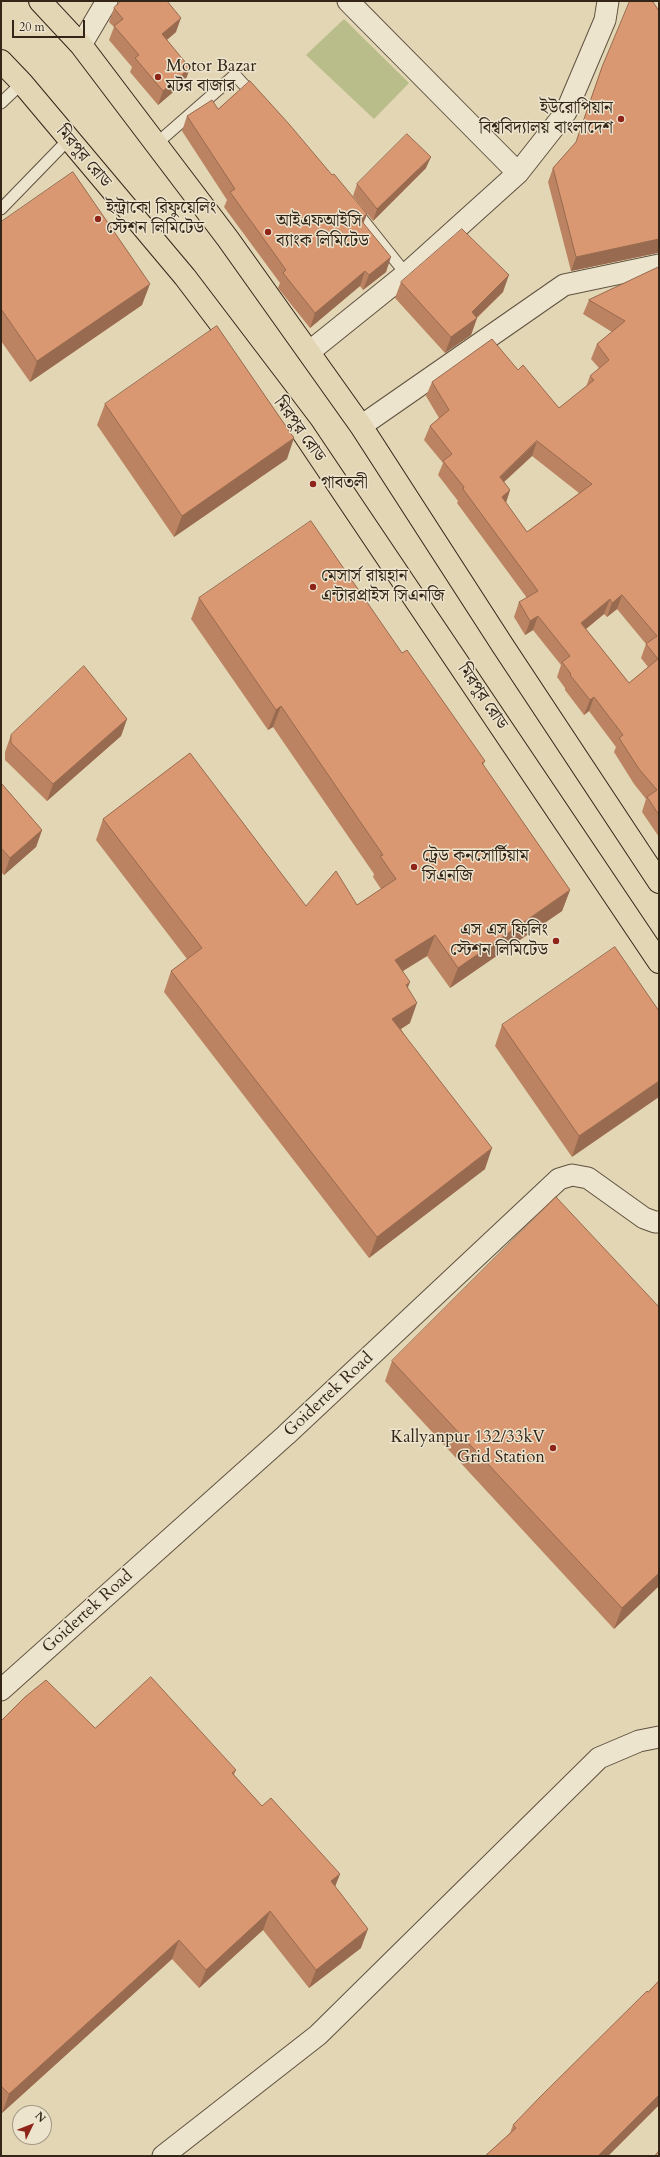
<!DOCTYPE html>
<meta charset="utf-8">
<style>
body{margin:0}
#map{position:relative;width:660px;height:2157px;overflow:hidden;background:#e3d6b4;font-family:Cardo,serif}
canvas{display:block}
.frame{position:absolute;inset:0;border:2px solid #332619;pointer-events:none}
.north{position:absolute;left:12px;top:2105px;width:40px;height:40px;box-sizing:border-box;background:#ede4ce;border:1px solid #a39886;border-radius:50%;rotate:47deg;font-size:11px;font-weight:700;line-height:16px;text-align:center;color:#332619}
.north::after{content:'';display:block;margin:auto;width:14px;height:18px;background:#8f2418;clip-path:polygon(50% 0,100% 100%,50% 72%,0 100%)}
.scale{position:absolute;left:12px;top:20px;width:73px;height:18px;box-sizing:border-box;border:2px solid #332619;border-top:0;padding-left:5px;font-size:12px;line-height:14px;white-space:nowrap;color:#332619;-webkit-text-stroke:3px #ede4ce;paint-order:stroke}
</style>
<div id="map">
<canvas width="660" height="2157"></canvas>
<div class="frame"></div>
<div class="north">N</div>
<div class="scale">20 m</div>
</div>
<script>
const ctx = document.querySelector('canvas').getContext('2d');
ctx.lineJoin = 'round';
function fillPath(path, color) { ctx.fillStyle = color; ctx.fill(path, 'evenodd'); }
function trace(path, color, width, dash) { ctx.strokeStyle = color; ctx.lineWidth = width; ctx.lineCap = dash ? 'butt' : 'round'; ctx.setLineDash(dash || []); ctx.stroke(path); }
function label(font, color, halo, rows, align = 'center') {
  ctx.font = font + ' Cardo,"Noto Serif Bengali",serif'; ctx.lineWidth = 3; ctx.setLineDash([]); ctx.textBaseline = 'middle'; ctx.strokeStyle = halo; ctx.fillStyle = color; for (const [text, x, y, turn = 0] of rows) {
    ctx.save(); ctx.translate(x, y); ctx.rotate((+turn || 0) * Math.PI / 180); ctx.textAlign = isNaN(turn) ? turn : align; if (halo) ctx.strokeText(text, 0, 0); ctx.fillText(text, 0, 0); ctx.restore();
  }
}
fillPath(new Path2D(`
 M 344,19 L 409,83 L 374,119 L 306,55 Z`), '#b8bd8a');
const lane = new Path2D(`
 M 1,103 L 22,83
 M 156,144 L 235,75 L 255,97
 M 1,209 L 69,139
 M 355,210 L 406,274`);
const street = new Path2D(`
 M 348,1 L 518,173
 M 81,45 L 107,1
 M 309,352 L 406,274 L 518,173 L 566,112 L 605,20 L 608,1
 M 361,426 L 564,285 L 659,265
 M 1,1690 L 286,1435 L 559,1179 L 572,1175 L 588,1178 L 644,1218 L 655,1222 L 659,1222
 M 163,2156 L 318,2035 L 599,1758 L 639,1741 L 659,1737`);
const highway = new Path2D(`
 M 40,1 L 81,45 L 228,239 L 361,426 L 503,646 L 659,882
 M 1,61 L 22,83 L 185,277 L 302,431 L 659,962`);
trace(lane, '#5f5240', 13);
trace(street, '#5f5240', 23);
trace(highway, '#332619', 24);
trace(lane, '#ede4ce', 11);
trace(street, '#ede4ce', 21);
trace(highway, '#e3d6b4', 22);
fillPath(new Path2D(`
 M 114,8 L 176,32 L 167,40 L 185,82 L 158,105 L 130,72 L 132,67 L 109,40 L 114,27 L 109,22 Z
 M 659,11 L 659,253 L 657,253 L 571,271 L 548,182 L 553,168 L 576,143 L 602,67 Z
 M 218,109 L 332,175 L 367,214 L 363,223 L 386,272 L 363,290 L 360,286 L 310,328 L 278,288 L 280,283 L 224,207 L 227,200 L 182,131 L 187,116 Z
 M 426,168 L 373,221 L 353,196 L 357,184 Z
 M 1,222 L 142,305 L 30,382 L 1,341 Z
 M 659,267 L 659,837 L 642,812 L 646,799 L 634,784 L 614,752 L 616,747 L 589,711 L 584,715 L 565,690 L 565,688 L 557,677 L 561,665 L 533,630 L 525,635 L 514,617 L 519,602 L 527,598 L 457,503 L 458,501 L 438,475 L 443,463 L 424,440 L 430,426 L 439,418 L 426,396 L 432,382 L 518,370 L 559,408 L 586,387 L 590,376 L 599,368 L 591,359 L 597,344 L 612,332 L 583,314 L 589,300 ZM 532,456 L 579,493 L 527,532 L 506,503 L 510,490 L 504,482 ZM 617,609 L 646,644 L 641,658 L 648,667 L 629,683 L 586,629 L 604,614 L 607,617 Z
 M 401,282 L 503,292 L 477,318 L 471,335 L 445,353 L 395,298 Z
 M 105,404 L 287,459 L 174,537 L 97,425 Z
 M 199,598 L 402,653 L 485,761 L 483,765 L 570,890 L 562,911 L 450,988 L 427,956 L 403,971 L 408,988 L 410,1023 L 401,1029 L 485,1169 L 369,1258 L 164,992 L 171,971 L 187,959 L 96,840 L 103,819 L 306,906 L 357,905 L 381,889 L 373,877 L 374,874 L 273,727 L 268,730 L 191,619 Z
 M 127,719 L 121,736 L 47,801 L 5,760 L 5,752 L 11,735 Z
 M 1,783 L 42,830 L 36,847 L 4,875 L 1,872 Z
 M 659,1011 L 572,1157 L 495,1046 L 502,1025 Z
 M 659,1307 L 659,1586 L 614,1629 L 385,1381 L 392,1361 Z
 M 1,1721 L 95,1728 L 236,1770 L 234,1775 L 262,1806 L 340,1874 L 335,1886 L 361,1948 L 309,1988 L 263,1930 L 199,1988 L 172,1959 L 2,2113 L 1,2112 Z
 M 659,1981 L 659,2105 L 608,2156 L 485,2156 L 510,2133 L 513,2125 Z`), '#bb8361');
fillPath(new Path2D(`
 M 181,18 L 176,32 L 157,48 L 162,34 Z
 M 190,68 L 185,82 L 158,105 L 163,91 Z
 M 431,157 L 426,168 L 373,221 L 377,209 Z
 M 367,214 L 361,229 L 360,219 Z
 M 659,239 L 659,253 L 657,253 L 571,271 L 576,257 Z
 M 391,257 L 386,272 L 363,290 L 369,275 Z
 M 365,271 L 360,286 L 310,328 L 315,313 Z
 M 509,275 L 503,292 L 475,319 L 477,318 L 471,335 L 445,353 L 451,337 L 472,312 Z
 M 150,284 L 142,305 L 30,382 L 37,361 Z
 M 294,438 L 287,459 L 174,537 L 182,516 Z
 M 537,441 L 532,456 L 494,491 L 500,477 Z
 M 510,490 L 505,505 L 502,497 Z
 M 622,595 L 617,609 L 607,617 L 612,603 Z
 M 610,599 L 604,614 L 576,637 L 581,623 Z
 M 538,616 L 533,630 L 525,635 L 530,621 Z
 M 594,697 L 589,711 L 584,715 L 590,700 Z
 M 281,706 L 273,727 L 268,730 L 276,710 Z
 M 127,719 L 121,736 L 47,801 L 53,784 Z
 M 42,830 L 36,847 L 4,875 L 10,858 Z
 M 570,890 L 562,911 L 450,988 L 458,968 Z
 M 435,935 L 427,956 L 388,980 L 395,960 Z
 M 410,982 L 402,1003 L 406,985 Z
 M 417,1003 L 410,1023 L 385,1039 L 392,1019 Z
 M 659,1081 L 659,1097 L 572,1157 L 579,1136 Z
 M 492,1148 L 485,1169 L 369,1258 L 377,1237 Z
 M 659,1573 L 659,1586 L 614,1629 L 622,1608 Z
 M 340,1874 L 333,1892 L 331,1881 Z
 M 270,1911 L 263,1930 L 199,1988 L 206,1970 Z
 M 368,1929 L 361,1948 L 309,1988 L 316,1970 Z
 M 179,1940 L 172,1959 L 2,2113 L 9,2094 Z
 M 659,2095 L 659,2105 L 608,2156 L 598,2156 Z`), '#986a4f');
const building = new Path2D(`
 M 121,1 L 167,1 L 181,18 L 162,34 L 190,68 L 163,91 L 135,58 L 139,55 L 114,26 L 123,19 L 114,8 Z
 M 630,1 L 651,1 L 653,2 L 659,11 L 659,239 L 576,257 L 553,168 L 576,142 L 602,67 Z
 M 250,81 L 289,124 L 332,175 L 334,174 L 367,214 L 360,219 L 391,257 L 369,275 L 365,271 L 315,313 L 283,273 L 286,270 L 230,192 L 235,189 L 187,116 L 212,100 L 218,109 Z
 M 407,134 L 431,157 L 377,209 L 357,184 Z
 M 73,172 L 150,284 L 37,361 L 1,309 L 1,222 Z
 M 462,229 L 509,275 L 472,312 L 477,318 L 451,337 L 401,282 Z
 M 659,267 L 659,815 L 647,797 L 657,790 L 639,769 L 619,738 L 623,735 L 594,697 L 590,700 L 570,675 L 571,674 L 562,662 L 570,656 L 538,616 L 530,621 L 519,602 L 538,591 L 463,489 L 464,487 L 443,461 L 452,454 L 430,426 L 449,410 L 432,382 L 492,339 L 518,370 L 523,365 L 559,408 L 594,380 L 590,376 L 609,360 L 597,344 L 625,321 L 589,300 ZM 537,441 L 592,484 L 527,532 L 502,497 L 510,490 L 500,477 ZM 622,595 L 657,636 L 646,644 L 658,659 L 629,683 L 581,623 L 610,599 L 612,603 Z
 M 217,326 L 294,438 L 182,516 L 105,404 Z
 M 311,521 L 402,653 L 407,650 L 485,761 L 482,763 L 570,890 L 458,968 L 435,935 L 395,960 L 410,982 L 406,985 L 417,1003 L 392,1019 L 492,1148 L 377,1237 L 171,971 L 202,948 L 103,819 L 190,753 L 306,906 L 336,871 L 357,905 L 396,879 L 380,856 L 383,855 L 281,706 L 276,710 L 199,598 Z
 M 84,666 L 127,719 L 53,784 L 11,743 L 11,735 Z
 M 1,783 L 42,830 L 10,858 L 1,848 Z
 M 615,947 L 659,1011 L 659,1081 L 579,1136 L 502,1025 Z
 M 556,1197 L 659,1307 L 659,1573 L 622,1608 L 392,1361 Z
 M 151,1677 L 236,1770 L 232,1773 L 262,1806 L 271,1798 L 340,1874 L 331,1881 L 368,1929 L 316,1970 L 270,1911 L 206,1970 L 179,1940 L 9,2094 L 1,2086 L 1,1721 L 25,1697 L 46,1680 L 95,1728 Z
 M 659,1981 L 659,2095 L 598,2156 L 485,2156 L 516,2128 L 513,2125 L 540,2097 L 647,1991 L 648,1992 Z
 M 659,2151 L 659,2156 L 655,2156 Z`);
fillPath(building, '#d99871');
trace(building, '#986a4f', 1);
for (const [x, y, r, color] of [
 [158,77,4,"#8f2418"],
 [621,119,4,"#8f2418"],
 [98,219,4,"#8f2418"],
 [268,232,4,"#8f2418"],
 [313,484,4,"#8f2418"],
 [313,587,4,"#8f2418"],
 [414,867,4,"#8f2418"],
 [556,941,4,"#8f2418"],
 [553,1448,4,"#8f2418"]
]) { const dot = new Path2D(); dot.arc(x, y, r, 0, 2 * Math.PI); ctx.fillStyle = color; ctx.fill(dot); trace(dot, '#ede4ce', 1.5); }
label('17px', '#332619', '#ede4ce', [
 ["Motor Bazar",166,67],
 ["মটর বাজার",166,87],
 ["ইউরোপিয়ান",613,109,"right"],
 ["বিশ্ববিদ্যালয় বাংলাদেশ",613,129,"right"],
 ["ইন্ট্রাকো রিফুয়েলিং",106,209],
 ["স্টেশন লিমিটেড",106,229],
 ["আইএফআইসি",276,222],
 ["ব্যাংক লিমিটেড",276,242],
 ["গাবতলী",321,484],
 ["মেসার্স রায়হান",321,577],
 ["এন্টারপ্রাইস সিএনজি",321,597],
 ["ট্রেড কনসোর্টিয়াম",422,857],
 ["সিএনজি",422,877],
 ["এস এস ফিলিং",548,931,"right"],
 ["স্টেশন লিমিটেড",548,951,"right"],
 ["Kallyanpur 132/33kV",545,1438,"right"],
 ["Grid Station",545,1458,"right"]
], 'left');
label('17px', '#332619', '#ede4ce', [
 ["মিরপুর রোড",83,157,50],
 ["মিরপুর রোড",299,430,54],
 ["মিরপুর রোড",482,697,56],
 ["Goidertek Road",329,1395,-43],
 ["Goidertek Road",88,1612,-42]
]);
</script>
